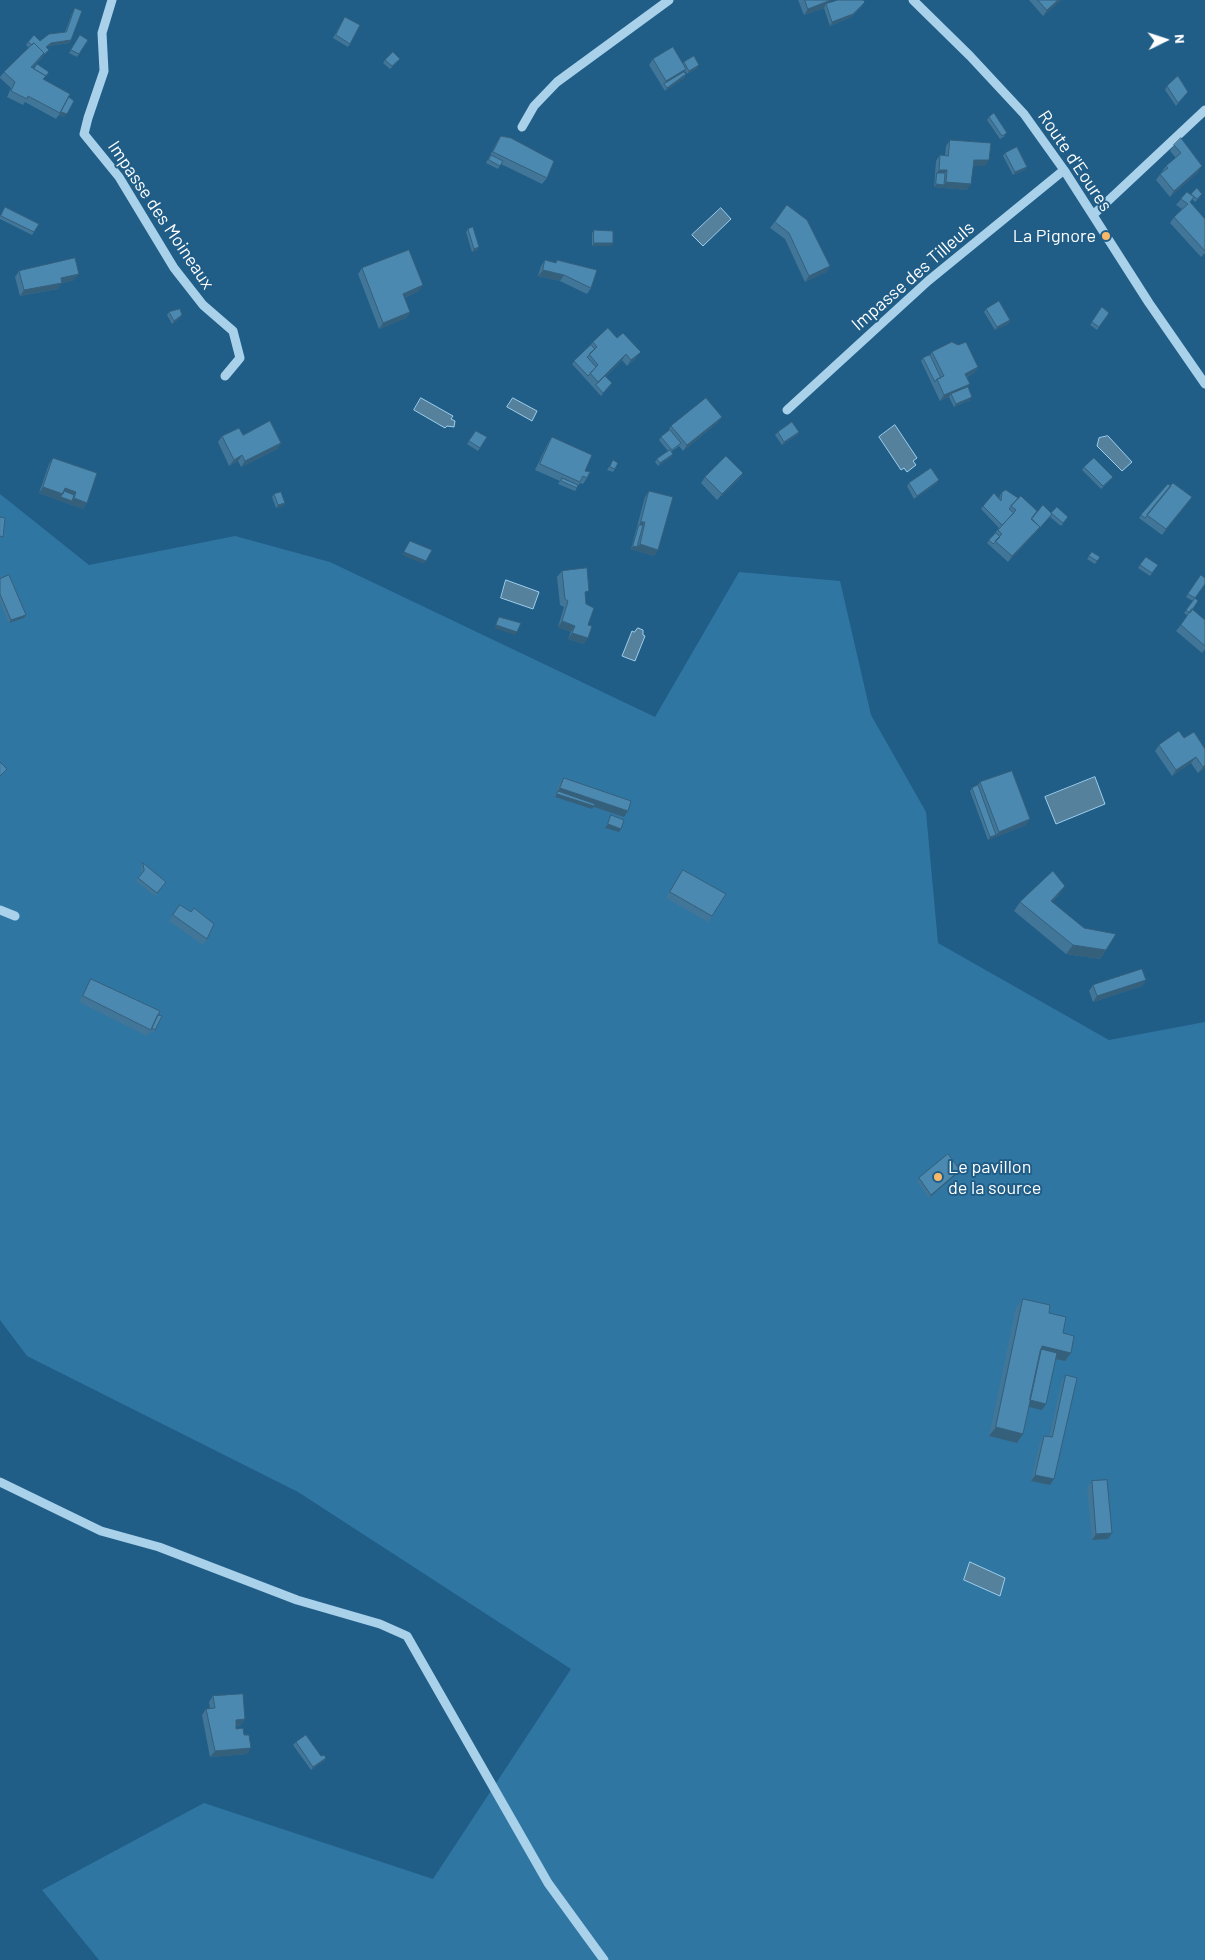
<!DOCTYPE html>
<style>
body{margin:0}
#map{position:relative;width:1205px;height:1960px;overflow:hidden;background:#205d87;font-family:Barlow,sans-serif}
canvas{display:block}
.north{position:absolute;left:1140px;top:15px;width:50px;height:50px;-webkit-text-stroke:4px #205d87;paint-order:stroke;rotate:86deg;font-size:14px;font-weight:700;line-height:20px;text-align:center;color:#fff}
.north::after{content:'';display:block;margin:auto;width:18px;height:22px;background:#fff;clip-path:polygon(50% 0,100% 100%,50% 72%,0 100%)}
</style>
<div id="map">
<canvas width="1205" height="1960"></canvas>
<div class="north">N</div>
</div>
<script>
const ctx = document.querySelector('canvas').getContext('2d');
ctx.lineJoin = 'round';
function fillPath(path, color) { ctx.fillStyle = color; ctx.fill(path, 'evenodd'); }
function trace(path, color, width, dash) { ctx.strokeStyle = color; ctx.lineWidth = width; ctx.lineCap = dash ? 'butt' : 'round'; ctx.setLineDash(dash || []); ctx.stroke(path); }
function label(font, color, halo, rows, align = 'center') {
  ctx.font = font + ' Barlow,sans-serif'; ctx.lineWidth = 4; ctx.setLineDash([]); ctx.textBaseline = 'middle'; ctx.strokeStyle = halo; ctx.fillStyle = color; for (const [text, x, y, turn = 0] of rows) {
    ctx.save(); ctx.translate(x, y); ctx.rotate((+turn || 0) * Math.PI / 180); ctx.textAlign = isNaN(turn) ? turn : align; if (halo) ctx.strokeText(text, 0, 0); ctx.fillText(text, 0, 0); ctx.restore();
  }
}
fillPath(new Path2D(`
 M 0,494 L 89,565 L 235,536 L 330,562 L 655,717 L 739,572 L 840,581 L 871,715 L 926,812 L 938,943 L 1109,1040 L 1205,1022 L 1205,1960 L 99,1960 L 42,1890 L 204,1803 L 433,1879 L 571,1669 L 298,1492 L 27,1356 L 0,1320 Z`), '#3076a3');
const water = new Path2D(`
 M 721,208 L 731,219 L 703,246 L 692,235 Z
 M 421,398 L 453,416 L 451,419 L 455,421 L 454,427 L 447,426 L 445,428 L 414,410 Z
 M 513,398 L 537,411 L 532,421 L 507,407 Z
 M 895,425 L 917,458 L 913,461 L 916,465 L 907,472 L 904,468 L 901,470 L 879,437 Z
 M 1108,436 L 1132,462 L 1122,471 L 1097,446 L 1099,438 Z
 M 506,580 L 539,592 L 533,609 L 501,598 Z
 M 638,628 L 643,630 L 643,635 L 645,636 L 635,661 L 622,656 L 632,631 L 634,632 Z
 M 1095,777 L 1105,804 L 1056,824 L 1045,797 Z
 M 970,1562 L 1005,1578 L 1000,1596 L 964,1580 Z`);
fillPath(water, '#55819d');
trace(water, '#9dceeb', 1);
trace(new Path2D(`
 M 112,0 L 102,33 L 104,71 L 88,118 L 84,134 L 119,177 L 174,268 L 203,305 L 233,331 L 240,358 L 225,376
 M 913,0 L 970,56 L 1024,114 L 1064,170 L 1149,303 L 1205,384
 M 522,127 L 534,106 L 557,82 L 669,0
 M 1093,215 L 1205,110
 M 787,410 L 928,281 L 1064,170
 M 0,910 L 15,916
 M 0,1482 L 101,1531 L 159,1547 L 297,1600 L 380,1624 L 407,1636 L 548,1883 L 604,1960`), '#a9d1ea', 9);
fillPath(new Path2D(`
 M 798,0 L 831,0 L 829,3 L 863,5 L 851,17 L 830,26 L 824,8 L 804,15 Z
 M 1029,0 L 1061,0 L 1043,16 Z
 M 75,8 L 71,40 L 69,43 L 49,46 L 46,48 L 49,50 L 46,53 L 32,68 L 44,80 L 69,97 L 64,117 L 59,115 L 56,119 L 25,102 L 23,105 L 7,97 L 11,88 L 0,78 L 0,77 L 4,72 L 29,48 L 26,45 L 28,42 L 40,41 L 65,32 L 73,11 Z
 M 345,17 L 350,44 L 348,47 L 333,38 Z
 M 80,35 L 88,40 L 77,57 L 69,53 Z
 M 653,59 L 683,63 L 684,62 L 697,68 L 687,74 L 685,71 L 684,72 L 686,74 L 684,78 L 665,91 L 649,65 Z
 M 385,60 L 397,62 L 390,69 L 383,63 Z
 M 1167,86 L 1188,92 L 1176,106 L 1165,90 Z
 M 989,117 L 1005,136 L 1000,139 L 987,120 Z
 M 501,136 L 547,178 L 542,184 L 501,164 L 498,169 L 486,163 L 497,142 Z
 M 950,140 L 985,166 L 973,166 L 967,190 L 934,187 L 936,161 L 940,155 L 945,156 L 946,146 Z
 M 1174,145 L 1198,172 L 1170,197 L 1156,180 L 1166,166 L 1176,158 L 1170,151 Z
 M 1005,153 L 1025,170 L 1013,175 L 1003,156 Z
 M 1197,188 L 1200,197 L 1195,202 L 1192,199 L 1190,202 L 1205,219 L 1205,253 L 1201,257 L 1170,223 L 1174,217 L 1182,209 L 1176,205 L 1181,199 L 1191,195 Z
 M 787,205 L 830,266 L 826,272 L 805,282 L 785,239 L 770,228 Z
 M 5,207 L 34,232 L 32,235 L 0,219 L 0,216 Z
 M 468,229 L 479,247 L 477,250 L 472,252 L 466,232 Z
 M 594,230 L 611,246 L 592,246 L 592,233 Z
 M 545,260 L 555,263 L 557,260 L 591,288 L 587,294 L 560,281 L 538,276 L 541,266 Z
 M 362,268 L 419,291 L 404,298 L 410,312 L 406,318 L 379,329 L 358,274 Z
 M 19,271 L 74,280 L 62,283 L 57,289 L 20,296 L 15,277 Z
 M 1102,307 L 1109,313 L 1097,330 L 1090,325 Z
 M 986,309 L 1010,320 L 1008,324 L 995,330 L 984,312 Z
 M 169,312 L 180,318 L 172,324 L 167,315 Z
 M 593,342 L 636,358 L 627,366 L 622,360 L 606,376 L 612,383 L 601,396 L 572,364 Z
 M 932,352 L 978,367 L 974,373 L 967,377 L 970,400 L 954,407 L 949,397 L 940,401 L 921,361 L 923,358 L 930,355 Z
 M 722,417 L 717,423 L 683,451 L 679,446 L 671,452 L 673,454 L 671,457 L 658,466 L 655,462 L 657,459 L 668,451 L 659,440 L 661,437 L 668,431 L 671,426 Z
 M 476,431 L 487,437 L 478,451 L 467,444 Z
 M 778,432 L 799,432 L 797,435 L 782,445 L 775,435 Z
 M 243,435 L 281,443 L 277,449 L 241,467 L 238,461 L 229,466 L 218,442 L 222,436 Z
 M 552,437 L 585,471 L 587,478 L 583,484 L 580,483 L 575,491 L 558,484 L 560,481 L 535,470 L 548,443 Z
 M 53,458 L 87,503 L 83,509 L 39,493 L 49,464 Z
 M 613,460 L 615,469 L 613,472 L 607,470 Z
 M 1084,467 L 1113,477 L 1101,489 L 1082,470 Z
 M 743,473 L 739,479 L 717,500 L 701,483 L 705,477 Z
 M 909,483 L 937,483 L 914,499 L 907,486 Z
 M 649,491 L 658,550 L 654,556 L 631,549 L 645,497 Z
 M 1002,492 L 1037,511 L 1051,513 L 1068,517 L 1061,526 L 1050,517 L 1008,562 L 987,543 L 999,528 L 981,509 L 983,506 L 999,499 L 1000,495 Z
 M 274,494 L 285,503 L 283,506 L 276,508 L 272,497 Z
 M 1192,497 L 1162,535 L 1139,518 L 1141,515 Z
 M 1092,552 L 1100,557 L 1095,564 L 1087,559 Z
 M 1146,557 L 1158,565 L 1150,576 L 1138,568 Z
 M 562,571 L 585,596 L 588,625 L 584,644 L 568,639 L 571,632 L 558,627 L 564,607 L 560,605 L 557,577 Z
 M 1201,575 L 1195,598 L 1190,613 L 1205,620 L 1205,649 L 1202,653 L 1176,631 L 1188,616 L 1184,613 L 1193,601 L 1186,597 Z
 M 0,579 L 26,615 L 24,618 L 9,623 L 0,602 Z
 M 1184,738 L 1205,749 L 1205,768 L 1198,773 L 1191,763 L 1172,776 L 1155,751 L 1159,745 Z
 M 564,778 L 628,811 L 624,817 L 594,807 L 592,809 L 555,797 L 559,784 Z
 M 980,782 L 1026,825 L 988,840 L 970,791 L 972,788 L 978,785 Z
 M 143,863 L 166,882 L 155,896 L 136,881 L 142,874 L 141,866 Z
 M 683,870 L 712,916 L 708,922 L 666,898 Z
 M 1059,895 L 1052,902 L 1106,950 L 1100,959 L 1066,954 L 1014,911 L 1020,902 Z
 M 180,905 L 207,939 L 203,945 L 169,921 Z
 M 91,979 L 155,1030 L 153,1033 L 150,1031 L 147,1036 L 79,1002 L 87,985 Z
 M 1146,980 L 1142,986 L 1093,1002 L 1089,991 L 1093,985 Z
 M 958,1173 L 929,1198 L 917,1181 L 919,1178 Z
 M 1023,1299 L 1049,1313 L 1063,1333 L 1071,1353 L 1065,1361 L 1056,1360 L 1042,1410 L 1029,1407 L 1023,1434 L 1017,1443 L 989,1436 L 1016,1308 Z
 M 1066,1375 L 1054,1479 L 1050,1485 L 1031,1481 L 1040,1442 L 1044,1436 L 1049,1437 L 1062,1381 Z
 M 1092,1481 L 1108,1539 L 1092,1540 L 1087,1487 Z
 M 213,1696 L 245,1719 L 241,1725 L 236,1726 L 236,1729 L 247,1754 L 210,1757 L 202,1715 L 206,1709 L 210,1709 L 209,1702 Z
 M 296,1742 L 321,1756 L 326,1758 L 324,1761 L 311,1770 L 293,1745 Z`), '#417698');
fillPath(new Path2D(`
 M 831,0 L 827,6 L 826,4 L 824,8 L 804,15 L 808,9 Z
 M 1058,0 L 1061,0 L 1043,16 L 1047,10 Z
 M 865,2 L 851,17 L 830,26 L 832,22 Z
 M 71,40 L 69,43 L 49,46 L 43,50 L 46,47 L 51,43 Z
 M 49,50 L 26,73 L 31,67 L 44,53 Z
 M 699,65 L 697,68 L 687,74 L 689,71 Z
 M 686,69 L 682,75 L 664,84 L 666,81 Z
 M 686,74 L 684,78 L 665,91 L 667,88 Z
 M 60,112 L 67,114 L 64,117 L 59,115 L 60,113 Z
 M 974,160 L 989,160 L 985,166 L 970,166 Z
 M 1202,166 L 1198,172 L 1170,197 L 1174,191 Z
 M 1027,167 L 1025,170 L 1013,175 L 1015,172 Z
 M 939,170 L 947,170 L 943,176 L 937,173 Z
 M 946,182 L 971,184 L 967,190 L 934,187 L 936,184 L 944,185 Z
 M 594,243 L 613,243 L 611,246 L 592,246 Z
 M 479,247 L 477,250 L 472,252 L 474,249 Z
 M 830,266 L 826,272 L 805,282 L 809,276 Z
 M 543,270 L 564,275 L 560,281 L 538,276 Z
 M 79,274 L 74,280 L 62,283 L 57,289 L 20,296 L 24,290 L 61,278 Z
 M 423,285 L 419,291 L 399,300 L 403,294 Z
 M 410,312 L 406,318 L 379,329 L 383,323 Z
 M 182,315 L 180,318 L 172,324 L 174,321 Z
 M 1010,320 L 1008,324 L 995,330 L 997,327 Z
 M 641,352 L 636,358 L 627,366 L 631,360 Z
 M 626,354 L 622,360 L 596,386 L 598,382 Z
 M 978,367 L 974,373 L 961,380 L 965,374 Z
 M 970,384 L 965,390 L 951,394 L 949,397 L 940,401 L 944,395 Z
 M 972,397 L 970,400 L 954,407 L 956,404 Z
 M 722,417 L 717,423 L 683,451 L 687,445 Z
 M 799,432 L 797,435 L 782,445 L 784,442 Z
 M 281,443 L 277,449 L 241,467 L 245,461 Z
 M 673,454 L 671,457 L 658,466 L 660,463 Z
 M 242,455 L 238,461 L 229,466 L 234,460 Z
 M 743,473 L 739,479 L 717,500 L 722,494 Z
 M 939,480 L 937,483 L 914,499 L 917,496 Z
 M 43,487 L 65,488 L 76,492 L 72,498 L 72,501 L 74,498 L 87,503 L 83,509 L 39,493 Z
 M 1192,497 L 1188,503 L 1162,535 L 1166,529 Z
 M 285,503 L 283,506 L 276,508 L 278,505 Z
 M 1052,514 L 1050,517 L 1008,562 L 1012,556 Z
 M 641,522 L 645,522 L 641,528 L 639,525 Z
 M 640,544 L 658,550 L 654,556 L 631,549 L 633,546 L 637,547 Z
 M 404,552 L 426,561 L 424,564 L 402,555 Z
 M 26,615 L 24,618 L 9,623 L 11,620 Z
 M 562,621 L 575,626 L 571,632 L 558,627 Z
 M 496,625 L 517,632 L 515,635 L 494,628 Z
 M 572,633 L 588,638 L 584,644 L 568,639 Z
 M 1196,757 L 1191,763 L 1172,776 L 1176,770 Z
 M 1205,765 L 1205,768 L 1198,773 L 1203,767 Z
 M 560,788 L 628,811 L 624,817 L 594,807 L 592,809 L 555,797 Z
 M 1030,819 L 1026,825 L 988,840 L 990,837 L 996,835 L 999,832 Z
 M 608,824 L 621,829 L 619,832 L 605,828 Z
 M 1065,886 L 1059,895 L 1045,910 L 1051,901 Z
 M 1073,945 L 1106,950 L 1100,959 L 1066,954 Z
 M 1146,980 L 1142,986 L 1093,1002 L 1097,996 Z
 M 960,1170 L 958,1173 L 929,1198 L 931,1195 Z
 M 1042,1346 L 1071,1353 L 1065,1361 L 1038,1356 Z
 M 1029,1400 L 1046,1404 L 1042,1410 L 1025,1406 Z
 M 996,1427 L 1023,1434 L 1017,1443 L 989,1436 Z
 M 1035,1475 L 1054,1479 L 1050,1485 L 1031,1481 Z
 M 1112,1533 L 1108,1539 L 1092,1540 L 1096,1534 Z
 M 245,1719 L 241,1725 L 231,1726 L 236,1720 Z
 M 251,1748 L 247,1754 L 210,1757 L 215,1751 Z
 M 326,1758 L 324,1761 L 311,1770 L 313,1767 Z`), '#35607c');
const building = new Path2D(`
 M 805,0 L 831,0 L 808,9 Z
 M 838,0 L 863,0 L 865,2 L 853,14 L 832,22 L 826,4 Z
 M 1038,0 L 1058,0 L 1047,10 Z
 M 75,8 L 82,11 L 71,40 L 51,43 L 46,47 L 49,50 L 42,56 L 44,53 L 34,43 L 32,45 L 28,42 L 34,35 L 40,41 L 49,34 L 66,32 Z
 M 345,17 L 360,25 L 350,44 L 336,35 Z
 M 80,35 L 88,40 L 79,54 L 71,50 Z
 M 34,43 L 44,53 L 31,67 L 46,76 L 43,79 L 70,94 L 60,113 L 28,96 L 27,99 L 11,91 L 15,82 L 4,72 Z
 M 673,47 L 686,69 L 666,81 L 653,59 Z
 M 393,52 L 400,59 L 392,66 L 385,60 Z
 M 694,56 L 699,65 L 689,71 L 684,62 Z
 M 37,64 L 49,72 L 46,76 L 34,69 Z
 M 684,72 L 686,74 L 667,88 L 664,84 Z
 M 1178,76 L 1188,92 L 1178,103 L 1167,86 Z
 M 69,97 L 74,101 L 67,114 L 61,112 Z
 M 994,113 L 1007,133 L 1002,136 L 989,117 Z
 M 501,136 L 511,138 L 554,161 L 547,178 L 493,152 Z
 M 1181,138 L 1202,166 L 1174,191 L 1160,174 L 1168,168 L 1166,166 L 1181,153 L 1174,145 Z
 M 950,140 L 991,143 L 989,160 L 974,160 L 971,184 L 946,182 L 947,170 L 939,170 L 940,155 L 948,156 Z
 M 1017,147 L 1027,167 L 1015,172 L 1005,153 Z
 M 491,155 L 503,161 L 500,166 L 489,160 Z
 M 937,173 L 945,173 L 944,185 L 936,184 Z
 M 1197,188 L 1202,194 L 1197,199 L 1191,194 Z
 M 1187,192 L 1194,197 L 1190,202 L 1205,219 L 1205,251 L 1174,217 L 1188,204 L 1181,199 Z
 M 787,205 L 807,220 L 830,266 L 809,276 L 789,233 L 775,222 Z
 M 5,207 L 39,224 L 34,232 L 1,216 Z
 M 473,227 L 479,247 L 474,249 L 468,229 Z
 M 594,230 L 613,231 L 613,243 L 594,243 Z
 M 409,250 L 423,285 L 403,294 L 410,312 L 383,323 L 362,268 Z
 M 75,258 L 79,274 L 61,278 L 62,283 L 24,290 L 19,271 Z
 M 545,260 L 556,263 L 557,260 L 597,270 L 591,288 L 564,275 L 543,270 Z
 M 999,301 L 1010,320 L 997,327 L 986,309 Z
 M 1102,307 L 1109,313 L 1099,327 L 1092,322 Z
 M 180,309 L 182,315 L 174,321 L 169,312 Z
 M 608,328 L 617,338 L 623,333 L 641,352 L 631,360 L 626,354 L 598,382 L 590,373 L 598,365 L 589,354 L 597,347 L 593,342 Z
 M 952,342 L 958,345 L 966,342 L 978,367 L 965,374 L 970,384 L 944,395 L 937,379 L 944,376 L 932,352 Z
 M 591,345 L 595,349 L 587,357 L 596,367 L 588,376 L 574,361 Z
 M 930,355 L 941,378 L 937,379 L 935,382 L 923,358 Z
 M 605,376 L 612,383 L 603,393 L 596,385 Z
 M 968,387 L 972,397 L 956,404 L 951,394 Z
 M 706,398 L 722,417 L 687,445 L 671,426 Z
 M 270,421 L 281,443 L 245,461 L 242,455 L 234,460 L 222,436 L 239,428 L 243,435 Z
 M 792,422 L 799,432 L 784,442 L 778,432 Z
 M 670,430 L 681,443 L 672,450 L 661,437 Z
 M 476,431 L 487,437 L 480,448 L 469,441 Z
 M 552,437 L 592,455 L 585,471 L 590,472 L 587,478 L 583,476 L 580,482 L 540,464 Z
 M 670,450 L 673,454 L 660,463 L 657,459 Z
 M 726,456 L 743,473 L 722,494 L 705,477 Z
 M 53,458 L 97,473 L 87,503 L 74,498 L 76,492 L 65,488 L 63,494 L 43,487 Z
 M 1094,458 L 1113,477 L 1103,486 L 1084,467 Z
 M 613,460 L 618,463 L 615,469 L 610,467 Z
 M 931,468 L 939,480 L 917,496 L 909,483 Z
 M 562,478 L 578,485 L 577,488 L 561,481 Z
 M 1173,483 L 1192,497 L 1166,529 L 1147,515 Z
 M 1168,484 L 1171,486 L 1145,518 L 1141,515 Z
 M 1006,490 L 1018,498 L 1009,509 L 1014,513 L 1002,525 L 983,506 L 994,493 L 1001,501 L 1002,492 Z
 M 64,491 L 74,495 L 72,501 L 61,497 Z
 M 649,491 L 673,497 L 658,550 L 640,544 L 645,522 L 641,522 Z
 M 281,492 L 285,503 L 278,505 L 274,494 Z
 M 1021,496 L 1037,511 L 1031,519 L 1040,527 L 1012,556 L 995,541 L 1002,534 L 998,530 L 1016,510 L 1011,506 Z
 M 1043,505 L 1052,514 L 1038,530 L 1040,527 L 1032,519 Z
 M 1057,507 L 1068,517 L 1063,523 L 1051,513 Z
 M 0,517 L 5,518 L 3,537 L 0,536 Z
 M 639,525 L 643,525 L 637,547 L 633,546 Z
 M 996,533 L 1000,537 L 993,544 L 989,540 Z
 M 410,541 L 432,550 L 426,561 L 404,552 Z
 M 1092,552 L 1100,557 L 1097,561 L 1089,556 Z
 M 1146,557 L 1158,565 L 1152,573 L 1140,565 Z
 M 587,568 L 589,591 L 585,592 L 586,604 L 594,608 L 588,625 L 592,626 L 588,638 L 572,633 L 575,626 L 562,621 L 568,601 L 565,599 L 562,571 Z
 M 9,575 L 26,615 L 11,620 L 0,594 L 0,579 Z
 M 1201,575 L 1205,578 L 1205,584 L 1195,598 L 1198,601 L 1190,613 L 1186,610 L 1195,598 L 1188,594 Z
 M 1192,609 L 1205,620 L 1205,646 L 1181,625 Z
 M 499,617 L 521,623 L 517,632 L 496,625 Z
 M 1179,731 L 1184,738 L 1194,732 L 1205,749 L 1205,765 L 1203,767 L 1196,757 L 1176,770 L 1159,745 Z
 M 0,762 L 7,769 L 0,776 Z
 M 1012,771 L 1030,819 L 999,832 L 980,782 Z
 M 564,778 L 631,801 L 628,811 L 560,788 Z
 M 978,785 L 996,835 L 990,837 L 972,788 Z
 M 558,791 L 595,804 L 594,806 L 557,794 Z
 M 611,815 L 624,820 L 621,829 L 608,824 Z
 M 143,863 L 166,882 L 157,893 L 138,878 L 144,871 Z
 M 683,870 L 726,894 L 712,916 L 670,892 Z
 M 1053,871 L 1065,886 L 1051,901 L 1084,928 L 1116,934 L 1106,950 L 1073,945 L 1020,902 Z
 M 180,905 L 191,912 L 194,908 L 214,924 L 207,939 L 173,915 Z
 M 1142,969 L 1146,980 L 1097,996 L 1093,985 Z
 M 91,979 L 160,1011 L 151,1030 L 83,996 Z
 M 158,1015 L 162,1016 L 155,1030 L 152,1028 Z
 M 948,1154 L 960,1170 L 931,1195 L 919,1178 Z
 M 1023,1299 L 1050,1305 L 1049,1313 L 1066,1317 L 1063,1333 L 1074,1336 L 1071,1353 L 1042,1346 L 1023,1434 L 996,1427 Z
 M 1041,1349 L 1057,1353 L 1046,1404 L 1030,1400 Z
 M 1066,1375 L 1077,1378 L 1054,1479 L 1035,1475 L 1044,1436 L 1052,1437 Z
 M 1107,1480 L 1112,1533 L 1096,1534 L 1092,1481 Z
 M 243,1694 L 245,1719 L 236,1720 L 236,1729 L 243,1728 L 244,1735 L 249,1735 L 251,1748 L 215,1751 L 206,1709 L 215,1708 L 213,1696 Z
 M 306,1735 L 321,1756 L 324,1755 L 326,1758 L 313,1767 L 296,1742 Z`);
fillPath(building, '#4c89b1');
trace(building, '#35607c', 1);
for (const [x, y, r, color] of [
 [1106,236,5,"#f8b869"],
 [938,1177,5,"#f8b869"]
]) { const dot = new Path2D(); dot.arc(x, y, r, 0, 2 * Math.PI); ctx.fillStyle = color; ctx.fill(dot); trace(dot, '#205d87', 2); }
label('18px', '#fff', '#205d87', [
 ["Route d'Eoures",1075,161,56],
 ["Impasse des Moineaux",161,215,56],
 ["Impasse des Tilleuls",913,276,-41]
]);
label('18px', '#fff', '#205d87', [
 ["La Pignore",1096,236],
 ["Le pavillon",948,1167,"left"],
 ["de la source",948,1188,"left"]
], 'right');
</script>
